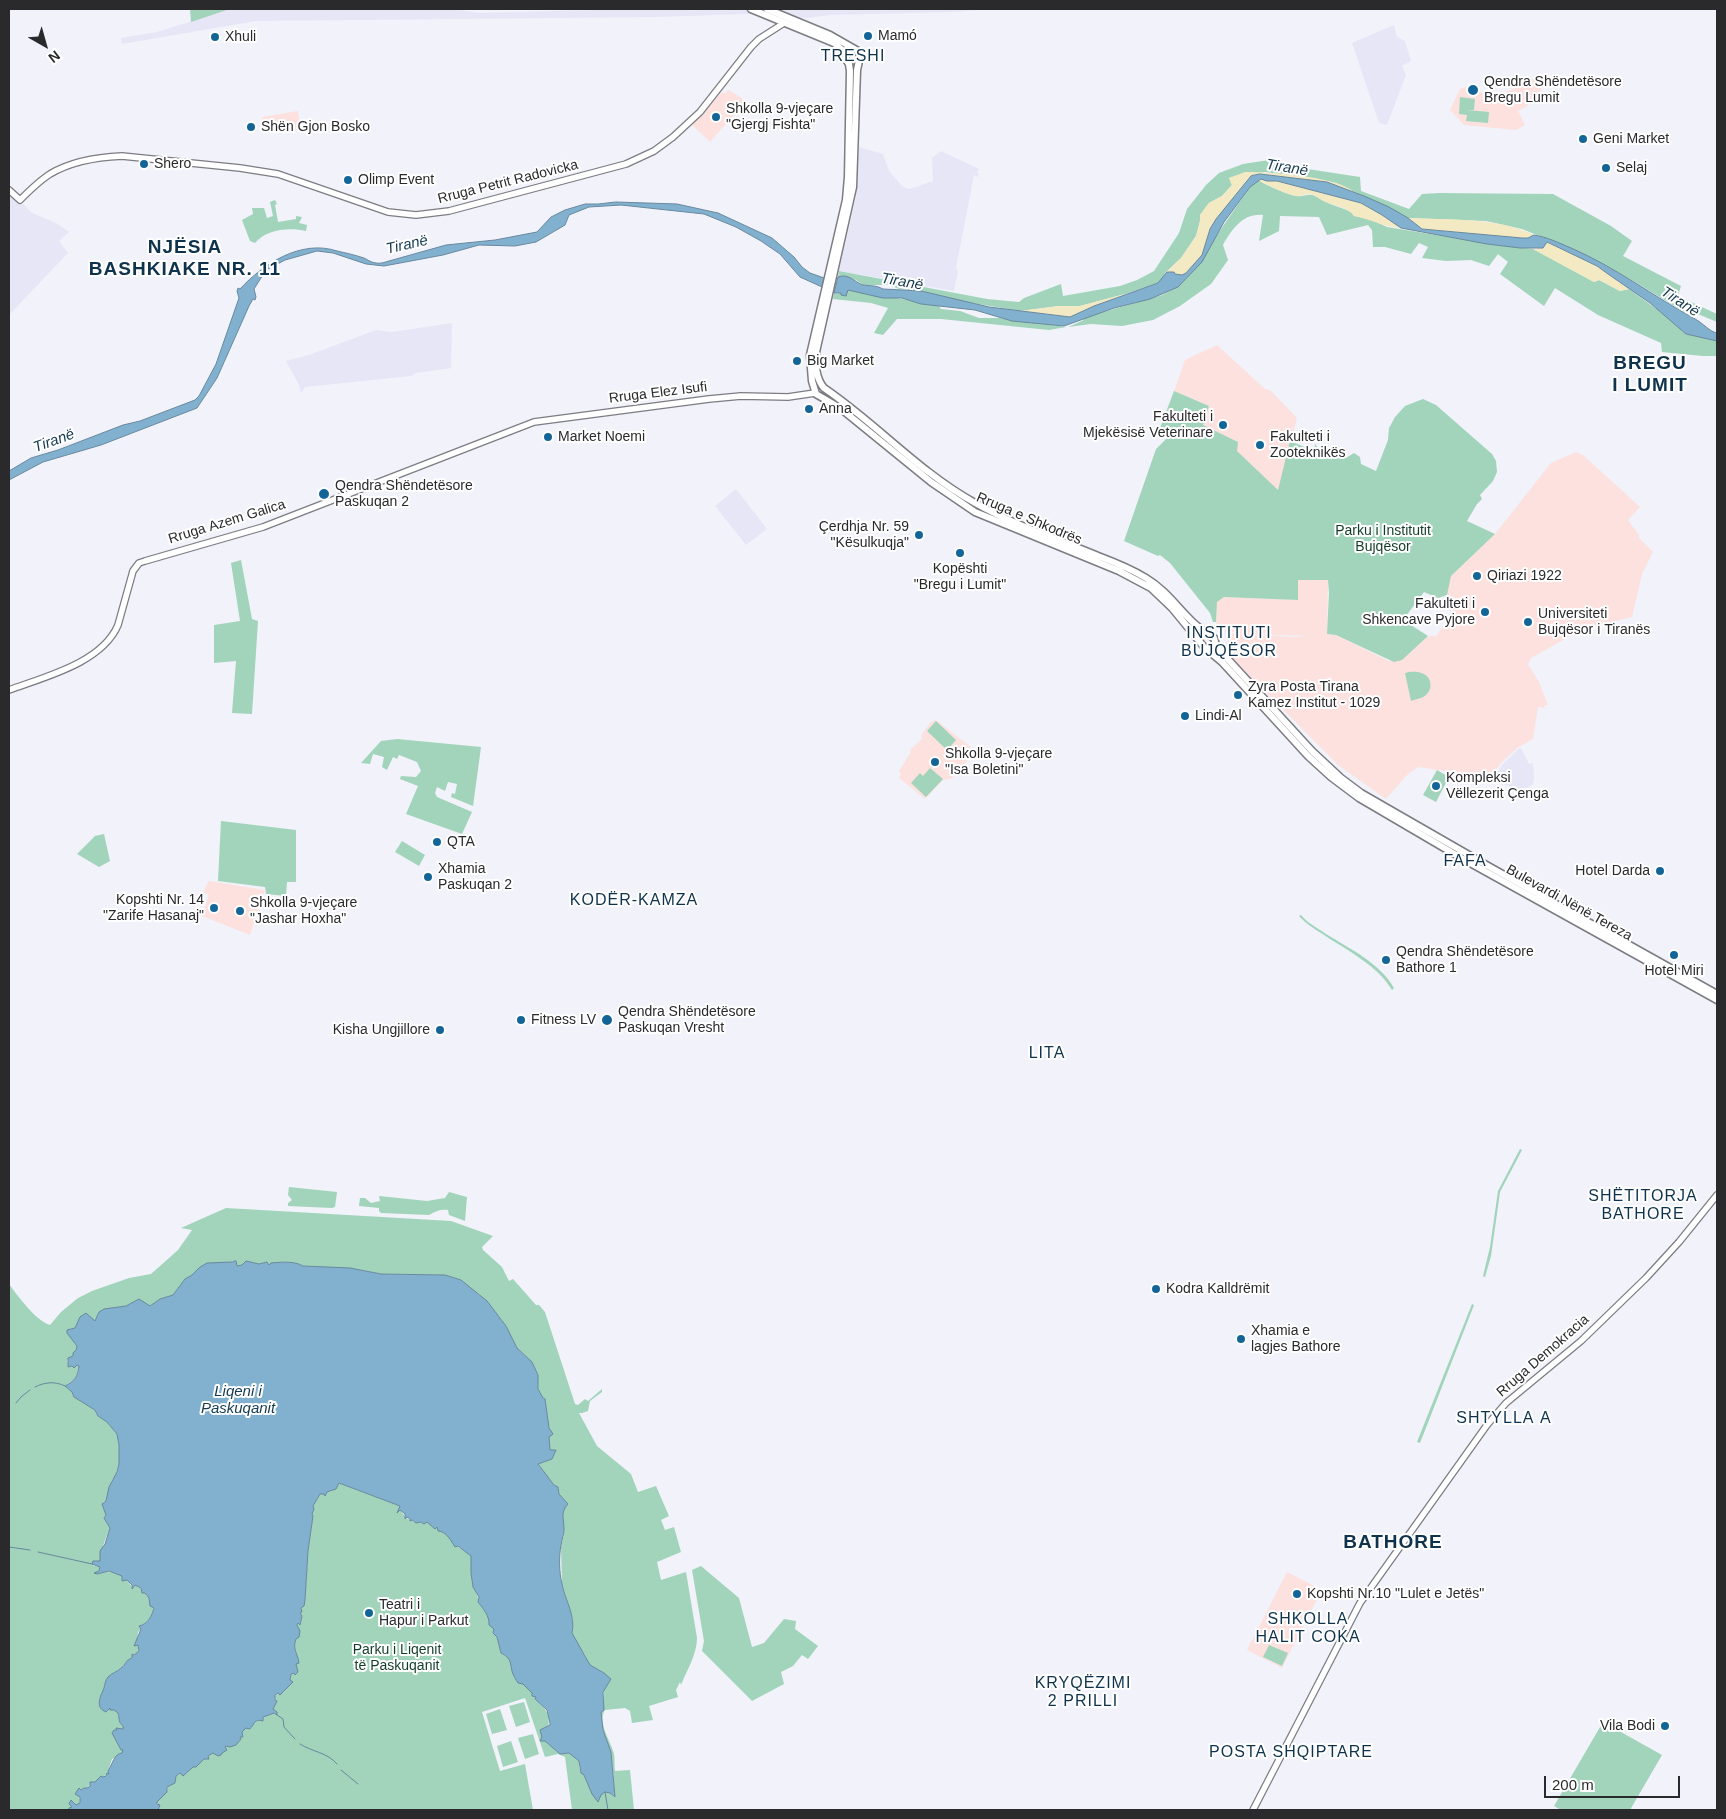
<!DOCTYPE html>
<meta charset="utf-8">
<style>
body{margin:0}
#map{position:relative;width:1726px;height:1819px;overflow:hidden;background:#f1f2fa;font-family:Helvetica,sans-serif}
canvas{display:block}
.frame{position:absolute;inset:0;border:10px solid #2a2a2d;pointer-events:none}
.north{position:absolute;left:20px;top:20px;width:50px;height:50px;-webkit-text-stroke:4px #fff;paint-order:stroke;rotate:142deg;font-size:14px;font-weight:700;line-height:20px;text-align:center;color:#2a2a2d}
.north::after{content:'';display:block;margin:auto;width:18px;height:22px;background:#2a2a2d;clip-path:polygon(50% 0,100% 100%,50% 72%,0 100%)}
.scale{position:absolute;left:1544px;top:1776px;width:136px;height:22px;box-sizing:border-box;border:2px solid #2a2a2d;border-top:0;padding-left:6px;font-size:15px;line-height:18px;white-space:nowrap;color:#2a2a2d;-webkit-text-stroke:4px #fff;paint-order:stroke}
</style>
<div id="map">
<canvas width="1726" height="1819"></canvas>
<div class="frame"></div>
<div class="north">N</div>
<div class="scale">200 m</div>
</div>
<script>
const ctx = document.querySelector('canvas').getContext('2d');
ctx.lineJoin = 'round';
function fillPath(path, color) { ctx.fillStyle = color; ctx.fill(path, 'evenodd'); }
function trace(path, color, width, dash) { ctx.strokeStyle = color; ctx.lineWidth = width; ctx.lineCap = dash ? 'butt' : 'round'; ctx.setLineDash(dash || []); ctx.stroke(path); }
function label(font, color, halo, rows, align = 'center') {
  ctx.font = font + ' Helvetica,sans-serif'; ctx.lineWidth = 4; ctx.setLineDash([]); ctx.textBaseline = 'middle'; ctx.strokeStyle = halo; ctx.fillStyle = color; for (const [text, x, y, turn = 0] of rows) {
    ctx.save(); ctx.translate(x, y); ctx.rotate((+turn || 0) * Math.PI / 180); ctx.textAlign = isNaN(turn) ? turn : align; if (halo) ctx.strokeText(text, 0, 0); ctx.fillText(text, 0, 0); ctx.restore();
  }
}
fillPath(new Path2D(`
 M 230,9 L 455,9 L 478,13 L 592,10 L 991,9 L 952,12 L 830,15 L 808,18 L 746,14 L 656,17 L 256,21 L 122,44 L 121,38 L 157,32 Z
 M 1394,25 L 1397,37 L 1405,41 L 1411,61 L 1402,66 L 1406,75 L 1387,125 L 1379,123 L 1352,43 Z
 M 859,147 L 883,154 L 889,171 L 902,186 L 906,188 L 910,189 L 933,181 L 932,158 L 941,151 L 979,169 L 977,172 L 979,174 L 978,177 L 974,175 L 956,268 L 958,272 L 954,291 L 839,271 L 856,198 Z
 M 9,190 L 32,213 L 56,223 L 69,232 L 59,241 L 68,253 L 9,315 Z
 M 452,323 L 451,368 L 416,373 L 411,376 L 305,387 L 301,393 L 299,385 L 286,361 L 309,355 L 376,330 L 392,332 Z
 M 736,489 L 767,529 L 746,545 L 715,506 Z
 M 1521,748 L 1529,764 L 1533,763 L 1534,779 L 1533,784 L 1524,791 L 1492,780 L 1503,764 L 1518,749 Z`), '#e6e6f6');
fillPath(new Path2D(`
 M 1537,76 L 1545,85 L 1527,106 L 1518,111 L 1525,125 L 1516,130 L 1464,125 L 1450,110 L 1460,89 L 1465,87 L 1470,95 L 1480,92 L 1492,98 L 1529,82 Z
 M 728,90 L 742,98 L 742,104 L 740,108 L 710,142 L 692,125 L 722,92 L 725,94 Z
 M 298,111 L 300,129 L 264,133 L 262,117 Z
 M 1217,345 L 1265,389 L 1270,390 L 1297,418 L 1278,491 L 1237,451 L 1237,442 L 1203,425 L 1209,406 L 1174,391 L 1185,360 Z
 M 1576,452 L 1583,455 L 1640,507 L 1628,520 L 1639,535 L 1639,538 L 1653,552 L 1642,574 L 1632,617 L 1585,628 L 1531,658 L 1528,664 L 1539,682 L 1548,705 L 1545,705 L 1544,708 L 1538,707 L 1533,739 L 1517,748 L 1501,763 L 1491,778 L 1418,767 L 1407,775 L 1386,799 L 1338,765 L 1224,650 L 1231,633 L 1293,637 L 1309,636 L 1245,634 L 1222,630 L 1218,627 L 1216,622 L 1217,602 L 1224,597 L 1298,600 L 1298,580 L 1328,580 L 1327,634 L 1336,635 L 1389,661 L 1410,653 L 1428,636 L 1436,636 L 1452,615 L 1452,607 L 1445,604 L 1451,576 L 1495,534 L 1551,463 Z
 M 936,720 L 972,748 L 973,754 L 951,779 L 943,780 L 925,799 L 899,778 L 901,774 L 899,771 L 911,752 L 910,750 L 922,739 L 921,735 L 931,722 Z
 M 209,881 L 265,890 L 250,935 L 202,916 L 209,895 L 203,892 Z
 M 1287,1572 L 1322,1590 L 1282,1668 L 1247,1650 Z`), '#fce1df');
fillPath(new Path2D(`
 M 190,9 L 230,9 L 191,22 Z
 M 1460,97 L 1475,99 L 1474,110 L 1467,110 L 1489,112 L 1488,123 L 1466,121 L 1467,115 L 1459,114 Z
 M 1269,160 L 1301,168 L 1360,177 L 1361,191 L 1409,209 L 1422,194 L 1439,193 L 1553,194 L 1611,226 L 1632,241 L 1623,256 L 1681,286 L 1678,296 L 1717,314 L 1717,322 L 1693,312 L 1684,312 L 1635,282 L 1582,253 L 1522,229 L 1486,221 L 1408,218 L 1336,183 L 1310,178 L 1265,172 L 1229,178 L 1232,185 L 1222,196 L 1209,203 L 1200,215 L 1200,221 L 1196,236 L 1181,258 L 1165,273 L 1164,278 L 1158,283 L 1125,294 L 1080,306 L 1059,306 L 1020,311 L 954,300 L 921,291 L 899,289 L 890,285 L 863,285 L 856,280 L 842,276 L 838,277 L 839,271 L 987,299 L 1019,302 L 1024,298 L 1061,284 L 1063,296 L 1120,286 L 1137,280 L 1154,271 L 1179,233 L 1187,209 L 1206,185 L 1219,173 L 1243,164 Z
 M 1258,180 C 1264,184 1290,196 1297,196 C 1302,197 1307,194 1312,195 C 1317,196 1321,200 1326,202 C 1334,206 1343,208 1351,212 L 1354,216 L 1370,219 L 1387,227 L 1504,246 L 1533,249 L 1594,282 L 1599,280 L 1620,291 L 1629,289 L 1666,316 L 1686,334 L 1717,341 L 1717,356 L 1703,356 L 1662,352 L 1661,343 L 1598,315 L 1555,288 L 1544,306 L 1500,274 L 1508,262 L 1498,254 L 1489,266 L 1471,260 L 1446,261 L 1422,258 L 1428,247 L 1419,243 L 1411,254 L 1385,247 L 1373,247 L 1372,230 L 1368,225 L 1327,235 L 1319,217 L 1280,216 L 1279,231 L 1259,241 L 1263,215 C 1243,213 1232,229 1223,245 L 1228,260 L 1211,284 L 1180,306 L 1153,320 L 1122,326 L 1091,324 L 1068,327 L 1084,320 L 1083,318 L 1162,295 L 1175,288 L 1187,278 L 1250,187 Z
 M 275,200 L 277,204 L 275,205 L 278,222 L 296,219 L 296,216 L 302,217 L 299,223 L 307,225 L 306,231 C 290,227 266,229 255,243 L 250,241 L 242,220 L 253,214 L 252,208 L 264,208 L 267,218 L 273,216 L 270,202 Z
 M 848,290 L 914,301 L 921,304 L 939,306 L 941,309 L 960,311 L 979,318 L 1000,318 L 1066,327 L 1049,330 L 941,319 L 897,319 L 883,335 L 874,333 L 888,308 L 871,303 L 833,299 L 834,293 L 837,294 Z
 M 1174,391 L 1209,406 L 1203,425 L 1238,442 L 1237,451 L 1278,490 L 1290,441 L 1314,451 L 1315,444 L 1318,448 L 1346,458 L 1354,453 L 1360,457 L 1361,464 L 1376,471 L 1388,440 L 1389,428 L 1395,417 L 1405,406 L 1423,399 L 1436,405 L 1492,454 L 1496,461 L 1497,472 L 1493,481 L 1480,495 L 1482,499 L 1477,504 L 1467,521 L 1495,534 L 1451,576 L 1447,595 L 1438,598 L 1424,592 L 1403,620 L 1428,636 L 1402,660 L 1394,662 L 1336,635 L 1327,634 L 1329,593 L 1328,580 L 1298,580 L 1298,600 L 1224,597 L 1217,602 L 1216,622 L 1213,622 L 1210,613 L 1170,563 L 1160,555 L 1158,556 L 1124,541 L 1156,449 L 1167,438 L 1157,436 Z
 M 241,560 L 252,619 L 258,621 L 252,714 L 232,713 L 236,661 L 214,663 L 214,625 L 240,621 L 231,563 Z
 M 1405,673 C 1410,672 1416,671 1421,673 C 1431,675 1434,688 1426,695 C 1423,698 1416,699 1411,701 Z
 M 936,721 L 956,740 L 947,750 L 927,731 Z
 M 397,739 L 481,747 L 473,806 L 451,797 L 452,793 L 455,794 L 457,784 L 448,782 L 445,791 L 437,787 L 435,793 L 437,797 L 472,812 L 462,834 L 406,814 L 418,786 L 400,779 L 401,776 L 416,777 L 421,771 L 417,762 L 399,755 L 397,759 L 393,757 L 387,770 L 382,767 L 384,757 L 373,754 L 370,764 L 361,763 L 381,741 Z
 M 930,768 L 943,779 L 926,797 L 911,783 L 920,773 L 923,776 Z
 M 1437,770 L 1449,777 L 1436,802 L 1423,795 Z
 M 221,821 L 296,830 L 296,882 L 287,882 L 286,896 L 266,894 L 265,887 L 218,881 Z
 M 104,834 L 110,861 L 99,867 L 77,854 L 95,836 Z
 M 402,841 L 425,855 L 419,866 L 395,852 Z
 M 1301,915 C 1307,923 1318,928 1326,934 C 1350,949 1380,963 1394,988 L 1392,990 C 1377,965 1348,951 1324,935 C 1315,929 1306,924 1299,916 Z
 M 1520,1149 L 1522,1150 L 1500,1192 L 1491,1256 L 1485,1277 L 1483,1276 L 1490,1247 L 1498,1191 Z
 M 289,1187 L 337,1192 L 335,1207 L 332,1208 L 288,1206 L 288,1203 L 292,1200 L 288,1195 Z
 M 449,1192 L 467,1197 L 465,1221 L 449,1215 L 448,1210 C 440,1209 436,1211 429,1215 L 381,1213 L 379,1211 L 379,1208 L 359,1206 L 360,1198 L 365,1198 L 371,1203 L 380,1201 L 379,1196 L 427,1201 L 445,1198 Z
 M 226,1208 L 451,1221 L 493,1236 L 482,1247 L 483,1250 L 502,1267 L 509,1281 L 513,1279 L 536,1305 L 539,1305 L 545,1312 L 575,1404 L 578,1405 L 585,1399 L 588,1401 L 602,1389 L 602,1392 L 590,1401 L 588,1411 L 582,1413 L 579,1413 L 597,1446 L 631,1474 L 638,1492 L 656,1486 L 669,1516 L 661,1520 L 665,1530 L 674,1527 L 681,1552 L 657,1562 L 661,1580 L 686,1572 L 697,1638 C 697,1654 687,1670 681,1685 L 680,1682 L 676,1690 L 678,1697 L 649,1706 L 653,1720 L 632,1723 L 630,1711 L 625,1708 L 605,1710 C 597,1723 611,1741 614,1754 C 615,1759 614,1765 615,1771 L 630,1770 L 634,1810 L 572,1810 L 565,1757 L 558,1754 L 545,1757 L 525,1698 L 482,1712 L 500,1771 L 525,1764 L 533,1810 L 158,1810 L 159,1805 L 157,1802 L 167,1792 L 168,1786 L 175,1783 L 176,1776 L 181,1773 L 183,1775 L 193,1767 L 196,1767 L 204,1759 L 209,1757 L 208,1756 L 214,1753 L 217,1755 L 226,1750 L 225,1747 L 226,1746 L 231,1747 L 232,1745 L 236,1744 L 242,1736 L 242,1732 L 246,1728 L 251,1729 L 253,1722 L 262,1720 L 264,1716 L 274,1713 L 276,1715 L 273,1710 L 276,1701 L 275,1696 L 279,1693 L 281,1694 C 288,1690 289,1682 291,1674 L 295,1674 L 297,1669 L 295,1668 L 297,1657 L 294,1644 L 298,1630 L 298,1623 L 300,1624 L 302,1616 L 300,1613 L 305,1600 L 308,1551 L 313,1516 L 312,1515 L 313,1506 L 320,1494 L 332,1491 L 339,1483 L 400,1506 L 400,1510 L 406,1518 L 416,1523 L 427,1522 L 437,1527 L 450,1538 L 456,1546 L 466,1551 L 471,1556 C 471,1565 471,1576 473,1586 C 475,1592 479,1595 478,1602 C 485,1610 489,1619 495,1629 L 493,1633 L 497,1637 L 501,1653 L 508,1657 L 523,1684 L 536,1697 L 535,1700 C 553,1712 550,1723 545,1741 L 560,1754 L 569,1753 L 579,1761 L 580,1771 C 589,1778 589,1791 598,1801 L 601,1795 L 605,1792 L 610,1793 L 614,1797 L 614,1780 L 611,1752 L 603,1730 L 601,1712 L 604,1699 L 604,1673 L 589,1665 L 585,1655 L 577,1644 L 572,1633 L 573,1620 L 562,1584 L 561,1547 L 564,1534 L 562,1516 L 564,1508 L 568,1504 L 559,1494 L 558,1487 L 554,1485 L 538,1464 L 552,1459 L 554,1453 L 550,1451 L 545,1400 L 543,1398 L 538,1389 L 538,1375 L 532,1362 L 517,1348 L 502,1320 L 479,1294 L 471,1290 L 461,1280 L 445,1275 L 381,1274 L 361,1270 L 303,1266 C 295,1262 276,1260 269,1265 L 267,1262 L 259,1264 L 246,1261 L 242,1265 L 237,1266 L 236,1261 L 200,1267 L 192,1275 L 185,1279 L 173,1295 L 160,1299 L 150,1306 C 145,1304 139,1300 134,1302 C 129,1304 125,1307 119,1308 C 112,1309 106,1309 99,1312 L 95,1321 L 77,1324 L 75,1328 L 71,1329 L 69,1335 L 77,1346 L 73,1356 L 67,1361 L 69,1367 L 77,1365 L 79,1366 C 77,1376 74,1381 65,1386 L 72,1392 L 75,1397 L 95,1410 L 98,1416 L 107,1422 L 117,1434 L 119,1445 L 119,1464 L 115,1477 L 112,1480 L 106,1501 L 103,1502 L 106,1514 L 104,1518 L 110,1528 C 105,1540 101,1549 100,1561 L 92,1565 L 100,1567 L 99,1571 L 95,1574 C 99,1574 103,1572 107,1572 C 117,1571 129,1579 132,1588 L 134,1585 C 142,1587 153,1602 153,1609 C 154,1616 146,1624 139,1626 L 141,1629 L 138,1632 L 137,1643 L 134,1644 L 138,1645 L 138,1652 L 132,1655 L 132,1657 C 121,1669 113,1672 104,1686 L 107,1710 L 110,1708 L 117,1711 L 120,1720 L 120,1724 L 121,1724 L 124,1729 L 117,1728 L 118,1731 L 115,1739 L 120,1747 L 123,1750 L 122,1754 L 112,1759 L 108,1771 L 109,1774 L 107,1774 L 103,1777 L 101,1777 L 95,1782 L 90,1783 L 88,1788 L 79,1790 L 80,1804 L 76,1805 L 73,1801 L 72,1807 L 68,1810 L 9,1810 L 9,1284 C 18,1296 36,1321 50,1325 L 61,1312 L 78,1298 L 92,1291 L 129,1278 L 151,1274 L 178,1250 L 192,1230 L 181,1228 Z
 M 1472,1304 L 1474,1305 L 1420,1443 L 1417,1442 Z
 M 701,1566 L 739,1598 L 752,1647 L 764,1643 L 784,1619 L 796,1621 L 795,1629 L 818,1646 L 808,1659 L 802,1655 L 793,1666 L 781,1672 L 784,1684 L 752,1701 L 702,1651 L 704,1641 L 692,1570 Z
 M 1269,1645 L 1288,1653 L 1282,1666 L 1263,1657 Z
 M 524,1702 L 530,1722 L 516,1727 L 509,1706 Z
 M 500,1709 L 507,1730 L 492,1734 L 486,1714 Z
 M 1603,1722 L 1662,1755 L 1630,1810 L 1561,1810 L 1554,1806 Z
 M 533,1734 L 539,1754 L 525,1759 L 518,1738 Z
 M 511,1741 L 518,1762 L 503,1767 L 497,1746 Z`), '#a1d4ba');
fillPath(new Path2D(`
 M 1245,172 C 1269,172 1341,176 1356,194 L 1327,182 L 1260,174 L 1251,176 L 1210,229 L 1202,255 L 1186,273 L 1182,275 L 1167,272 L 1181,258 L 1196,236 L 1200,221 L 1200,215 L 1209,203 L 1222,196 L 1232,185 L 1229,178 Z
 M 1261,179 L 1267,181 L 1277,181 L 1361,203 L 1382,215 L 1401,228 C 1384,227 1370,219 1354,216 C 1348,207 1335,206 1326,202 C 1320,200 1315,194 1308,194 C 1304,194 1301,197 1297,196 C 1290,196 1264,184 1258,180 Z
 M 1408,218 C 1449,220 1497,217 1534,235 L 1528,238 L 1522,238 L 1422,229 Z
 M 1547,242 L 1597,266 L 1629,289 L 1620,291 L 1599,280 L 1594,282 L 1533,249 L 1537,249 Z
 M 1125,294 L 1071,317 L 1020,311 L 1059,306 L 1080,306 Z`), '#f3e9c3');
const water = new Path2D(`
 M 1260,174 L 1327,182 L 1364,196 L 1389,207 L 1408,218 L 1422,229 L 1522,238 L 1528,238 L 1534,235 C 1547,237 1559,243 1571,248 C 1615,267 1653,296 1695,319 C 1703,323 1710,332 1717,333 L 1717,341 L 1686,334 L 1650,303 L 1608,274 L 1597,266 L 1547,242 L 1543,248 L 1520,248 L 1487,244 L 1401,228 L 1382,215 L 1361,203 L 1277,181 L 1267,181 L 1261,179 L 1250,187 L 1224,222 L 1202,262 L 1178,287 L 1150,299 L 1114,308 L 1064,326 L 1012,321 L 975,310 L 921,304 L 902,298 L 883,298 L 848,290 L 846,296 L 841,295 L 841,293 L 834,293 L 838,277 C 849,273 854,282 863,285 C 870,286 876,285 883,289 L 921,291 L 989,307 L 1070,317 L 1094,306 L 1158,283 L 1167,272 L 1174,272 L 1175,274 L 1182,275 L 1186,273 L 1202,255 L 1210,229 L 1216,219 L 1251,176 Z
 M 616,202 L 677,204 L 718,213 L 772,238 L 794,257 L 802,267 L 810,273 L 824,278 L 822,287 L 800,277 L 780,254 L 761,241 L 736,227 L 704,214 L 621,205 L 589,207 L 569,215 L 565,225 L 536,242 L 515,246 L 479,245 L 443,255 L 384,266 L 366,264 L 333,253 L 317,251 L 285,260 L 266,270 L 254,289 L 256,297 L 255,300 L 253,299 L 249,306 L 217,378 L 197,408 L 101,445 L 43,462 L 9,480 L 9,471 L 31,458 L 58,450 L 123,425 L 140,421 L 195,400 L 199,396 L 216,364 L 239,298 L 237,291 L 238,288 L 240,289 C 263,264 301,239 337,251 C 346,253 355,255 364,258 C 370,261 373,264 382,263 L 446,245 L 495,240 L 537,232 L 551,217 L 565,210 L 585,204 L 598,204 Z
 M 236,1261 L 237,1266 L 242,1265 L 246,1261 L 259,1264 L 267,1262 L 269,1265 L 271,1263 C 281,1262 295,1261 303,1266 L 350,1268 L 381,1274 L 445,1275 L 461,1280 L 487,1301 L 506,1326 L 517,1348 L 532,1362 L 538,1375 L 538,1389 L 543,1398 L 545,1399 L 549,1428 L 553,1434 L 549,1437 L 550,1450 L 556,1450 L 552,1459 L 538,1464 L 554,1485 L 558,1487 L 559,1494 L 568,1504 C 560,1512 564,1519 564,1529 C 564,1534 562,1539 561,1545 C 559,1556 559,1572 562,1584 C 565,1600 576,1616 572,1633 L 590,1665 L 604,1673 L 611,1679 L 603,1692 L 604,1710 L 601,1712 L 603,1730 L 611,1752 L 615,1797 L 610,1793 L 605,1792 L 601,1795 L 598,1802 L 592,1794 L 584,1775 L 581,1773 L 579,1761 L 569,1753 L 560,1754 L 545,1741 L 540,1741 L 542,1737 L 540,1730 L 550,1725 L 550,1723 L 547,1710 L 535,1699 L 536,1697 L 532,1696 L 532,1693 L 523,1684 L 518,1683 C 516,1680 513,1675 512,1671 C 510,1662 511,1658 501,1653 L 497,1637 L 493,1633 L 494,1629 L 489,1625 C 490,1617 483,1608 478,1602 L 479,1597 L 473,1587 L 471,1573 L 471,1556 L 458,1546 L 455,1547 C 452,1542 446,1531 438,1531 L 437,1527 L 435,1529 L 427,1522 L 424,1524 L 421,1522 L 416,1523 L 412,1520 L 410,1521 L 410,1519 L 407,1517 L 405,1519 L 405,1514 L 400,1510 L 397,1513 L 400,1506 L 339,1483 L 336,1489 L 327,1492 L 325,1496 L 324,1494 L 320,1494 L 313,1506 L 314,1509 L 312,1514 L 313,1516 L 308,1551 L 305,1600 L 304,1606 L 301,1608 L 302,1612 L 300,1613 L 302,1616 L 300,1625 L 298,1623 L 297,1625 L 300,1631 L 299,1637 L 296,1639 C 292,1649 298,1654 299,1663 L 296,1664 L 298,1672 L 295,1675 L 294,1673 L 291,1674 L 290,1680 L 293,1682 L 280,1695 L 278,1693 L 275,1695 L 275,1700 L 277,1701 L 273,1709 L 277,1712 L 277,1715 L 274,1713 L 263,1717 L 263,1721 C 254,1718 254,1725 250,1729 L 246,1728 L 242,1732 L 243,1737 L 240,1737 L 241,1739 L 236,1745 L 230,1747 L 226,1746 L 225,1747 L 227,1750 L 222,1753 L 221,1755 L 218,1756 L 213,1753 L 208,1756 L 209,1759 L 204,1759 L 196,1767 L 193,1767 L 183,1776 L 180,1773 L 176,1776 L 175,1783 L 167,1787 L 167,1792 L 157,1802 L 157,1804 L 160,1805 L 158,1810 L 68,1810 L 69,1808 L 72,1807 L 69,1804 L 71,1800 L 76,1805 L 80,1803 L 80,1797 L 75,1794 L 79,1788 L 81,1790 L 84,1788 L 88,1788 L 90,1786 L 90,1782 L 95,1782 L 101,1776 L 103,1777 L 106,1776 L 107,1773 L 109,1774 L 108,1771 C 113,1763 114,1754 122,1753 L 123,1750 L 121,1750 L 112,1733 L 114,1730 L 117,1730 L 116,1728 L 123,1729 L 123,1726 C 118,1722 120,1720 118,1713 L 114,1710 L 110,1710 L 110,1708 L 106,1712 C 94,1707 101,1696 104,1688 C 105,1684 105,1681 108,1677 C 112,1673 117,1672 121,1668 C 127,1664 124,1661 132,1658 L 132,1654 L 134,1655 L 139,1651 L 138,1645 L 134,1646 L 141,1629 L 139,1626 C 148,1624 152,1616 154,1608 L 150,1606 L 149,1598 L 145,1593 L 142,1593 L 141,1588 L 135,1585 L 132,1589 L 132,1585 L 127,1580 L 122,1581 L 122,1576 L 109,1571 L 97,1574 L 94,1573 L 99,1571 L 100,1567 L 92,1564 L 93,1561 L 100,1561 L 100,1551 L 105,1544 L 110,1528 L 104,1518 L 106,1515 L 102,1504 L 106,1501 L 109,1487 L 117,1472 L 119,1464 L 119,1445 L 117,1434 L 107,1422 L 98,1416 L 95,1410 L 74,1397 L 72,1392 L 65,1386 C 74,1382 78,1376 79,1366 L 77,1365 L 74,1368 L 72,1366 L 68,1367 L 68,1358 L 73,1356 L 73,1353 L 76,1350 L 77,1346 L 67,1333 L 67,1330 L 75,1328 L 80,1317 L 86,1313 L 95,1321 L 99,1312 L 104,1309 L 126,1306 L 139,1299 L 150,1306 L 160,1299 L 173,1295 L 185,1279 L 192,1275 L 200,1267 L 207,1263 L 232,1262 Z`);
fillPath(water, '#82b1cf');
trace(water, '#68889e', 1);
trace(new Path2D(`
 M 35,1387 C 45,1382 55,1381 65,1386
 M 16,1403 L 21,1397 L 30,1390
 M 9,1547 L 30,1550
 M 38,1552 L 92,1564
 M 277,1715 L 283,1719 L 284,1727 L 295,1739
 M 300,1744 C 312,1752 327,1752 337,1764
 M 341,1770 L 358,1784
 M 605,1792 L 608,1810`), '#68889e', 1);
const secondary = new Path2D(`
 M 9,190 L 20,200 C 29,191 39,181 50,174 C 70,162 99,157 122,156 L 240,168 L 278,174 L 388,212 L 416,215 L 449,211 L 626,164 L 654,151 L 673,137 L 700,112 L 751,47 L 759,39 L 784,23
 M 9,690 C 44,677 102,663 118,625 L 133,571 L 139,563 L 145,561 L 263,527 L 534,422 L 709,399 L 741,396 L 788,397 L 815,393
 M 1253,1810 L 1360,1603 L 1487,1425 L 1506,1403 L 1581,1341 L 1646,1278 L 1679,1242 L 1717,1195`);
const primary = new Path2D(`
 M 751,9 L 834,43 L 846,53
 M 767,9 L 830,35 L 858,51 L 860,56 L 857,70 L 853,187 L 816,352 C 815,364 816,379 824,388 C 877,424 919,472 975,503 C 1014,525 1057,539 1098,556 C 1114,562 1131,569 1146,578 C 1173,594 1186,623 1214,638 L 1216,645 L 1224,655 L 1312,751 L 1341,778 L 1361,793 L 1488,866 L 1717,994
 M 846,53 L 845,58 L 849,64 L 850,71 L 848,177 L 846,200 L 810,355 L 812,381 L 816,394 L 840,408 L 931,482 L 975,512 L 1119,571 L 1151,588 L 1172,608 L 1204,647 L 1222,662 L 1308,756 L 1331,777 L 1359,798 L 1463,859 L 1717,1000`);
trace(secondary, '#7c7c83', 8);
trace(primary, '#7c7c83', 9);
trace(secondary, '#fff', 5.5);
trace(primary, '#fff', 6);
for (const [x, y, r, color] of [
 [868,36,5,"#146597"],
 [215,37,5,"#146597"],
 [1473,90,6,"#146597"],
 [716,117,5,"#146597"],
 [251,127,5,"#146597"],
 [1583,139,5,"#146597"],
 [144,164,5,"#146597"],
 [1606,168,5,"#146597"],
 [348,180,5,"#146597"],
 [797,361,5,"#146597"],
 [809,409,5,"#146597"],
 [1223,425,5,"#146597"],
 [548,437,5,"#146597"],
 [1260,445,5,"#146597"],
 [324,494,6,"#146597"],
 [919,535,5,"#146597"],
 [960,553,5,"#146597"],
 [1477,576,5,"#146597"],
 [1485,612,5,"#146597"],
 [1528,622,5,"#146597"],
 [1238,695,5,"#146597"],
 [1185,716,5,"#146597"],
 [935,762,5,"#146597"],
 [1436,786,5,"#146597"],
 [437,842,5,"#146597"],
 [1660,871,5,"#146597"],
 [428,877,5,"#146597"],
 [214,908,5,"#146597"],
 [240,911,5,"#146597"],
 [1674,955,5,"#146597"],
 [1386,960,5,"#146597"],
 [521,1020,5,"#146597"],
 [607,1020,6,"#146597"],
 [440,1030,5,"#146597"],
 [1156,1289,5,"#146597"],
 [1241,1339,5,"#146597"],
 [1297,1594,5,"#146597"],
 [369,1613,5,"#146597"],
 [1665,1726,5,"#146597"]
]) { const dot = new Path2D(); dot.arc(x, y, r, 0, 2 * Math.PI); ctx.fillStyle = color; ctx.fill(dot); trace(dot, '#fff', 2); }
label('14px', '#2a2a2d', '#fff', [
 ["Mamó",878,36],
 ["Xhuli",225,37],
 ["Qendra Shëndetësore",1484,82],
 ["Bregu Lumit",1484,98],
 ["Shkolla 9-vjeçare",726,109],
 ["\"Gjergj Fishta\"",726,125],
 ["Shën Gjon Bosko",261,127],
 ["Geni Market",1593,139],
 ["Shero",154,164],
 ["Selaj",1616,168],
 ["Olimp Event",358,180],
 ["Big Market",807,361],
 ["Anna",819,409],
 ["Fakulteti i",1213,417,"right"],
 ["Mjekësisë Veterinare",1213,433,"right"],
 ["Market Noemi",558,437],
 ["Fakulteti i",1270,437],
 ["Zooteknikës",1270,453],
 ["Qendra Shëndetësore",335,486],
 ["Paskuqan 2",335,502],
 ["Çerdhja Nr. 59",909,527,"right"],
 ["\"Kësulkuqja\"",909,543,"right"],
 ["Kopështi",960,569,"center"],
 ["\"Bregu i Lumit\"",960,585,"center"],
 ["Qiriazi 1922",1487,576],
 ["Fakulteti i",1475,604,"right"],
 ["Shkencave Pyjore",1475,620,"right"],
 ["Universiteti",1538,614],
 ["Bujqësor i Tiranës",1538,630],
 ["Zyra Posta Tirana",1248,687],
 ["Kamez Institut - 1029",1248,703],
 ["Lindi-Al",1195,716],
 ["Shkolla 9-vjeçare",945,754],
 ["\"Isa Boletini\"",945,770],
 ["Kompleksi",1446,778],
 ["Vëllezerit Çenga",1446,794],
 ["QTA",447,842],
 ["Xhamia",438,869],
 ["Paskuqan 2",438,885],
 ["Hotel Darda",1650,871,"right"],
 ["Kopshti Nr. 14",204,900,"right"],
 ["\"Zarife Hasanaj\"",204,916,"right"],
 ["Shkolla 9-vjeçare",250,903],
 ["\"Jashar Hoxha\"",250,919],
 ["Qendra Shëndetësore",1396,952],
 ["Bathore 1",1396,968],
 ["Hotel Miri",1674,971,"center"],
 ["Qendra Shëndetësore",618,1012],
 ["Paskuqan Vresht",618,1028],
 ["Fitness LV",531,1020],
 ["Kisha Ungjillore",430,1030,"right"],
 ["Kodra Kalldrëmit",1166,1289],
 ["Xhamia e",1251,1331],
 ["lagjes Bathore",1251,1347],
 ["Kopshti Nr.10 \"Lulet e Jetës\"",1307,1594],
 ["Teatri i",379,1605],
 ["Hapur i Parkut",379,1621],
 ["Vila Bodi",1655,1726,"right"]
], 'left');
label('14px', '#2a2a2d', '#fff', [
 ["Rruga Petrit Radovicka",508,182,-14],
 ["Rruga Elez Isufi",658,393,-7],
 ["Rruga e Shkodrës",1029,519,23],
 ["Rruga Azem Galica",227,522,-17],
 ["Bulevardi Nënë Tereza",1569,903,29],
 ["Rruga Demokracia",1543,1356,-41]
]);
label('14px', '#123c2a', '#fff', [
 ["Parku i Institutit",1383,531],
 ["Bujqësor",1383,547],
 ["Parku i Liqenit",397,1650],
 ["të Paskuqanit",397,1666]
]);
label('italic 15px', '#143a50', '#fff', [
 ["Tiranë",1287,168,9],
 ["Tiranë",407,245,-13],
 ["Tiranë",902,282,10],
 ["Tiranë",1680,302,33],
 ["Tiranë",54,441,-20],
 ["Liqeni i",238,1392],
 ["Paskuqanit",238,1409]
]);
ctx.letterSpacing = '1px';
label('16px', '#0f334c', '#fff', [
 ["TRESHI",853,57],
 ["INSTITUTI",1229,634],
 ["BUJQËSOR",1229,652],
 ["FAFA",1465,862],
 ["KODËR-KAMZA",634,901],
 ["LITA",1047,1054],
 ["SHËTITORJA",1643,1197],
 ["BATHORE",1643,1215],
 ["SHTYLLA A",1504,1419],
 ["SHKOLLA",1308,1620],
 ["HALIT COKA",1308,1638],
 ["KRYQËZIMI",1083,1684],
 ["2 PRILLI",1083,1702],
 ["POSTA SHQIPTARE",1291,1753]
]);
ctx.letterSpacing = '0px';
ctx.letterSpacing = '1px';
label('bold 19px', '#0f334c', '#fff', [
 ["NJËSIA",185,248],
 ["BASHKIAKE NR. 11",185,270],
 ["BREGU",1650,364],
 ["I LUMIT",1650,386],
 ["BATHORE",1393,1543]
]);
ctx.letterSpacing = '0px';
</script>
